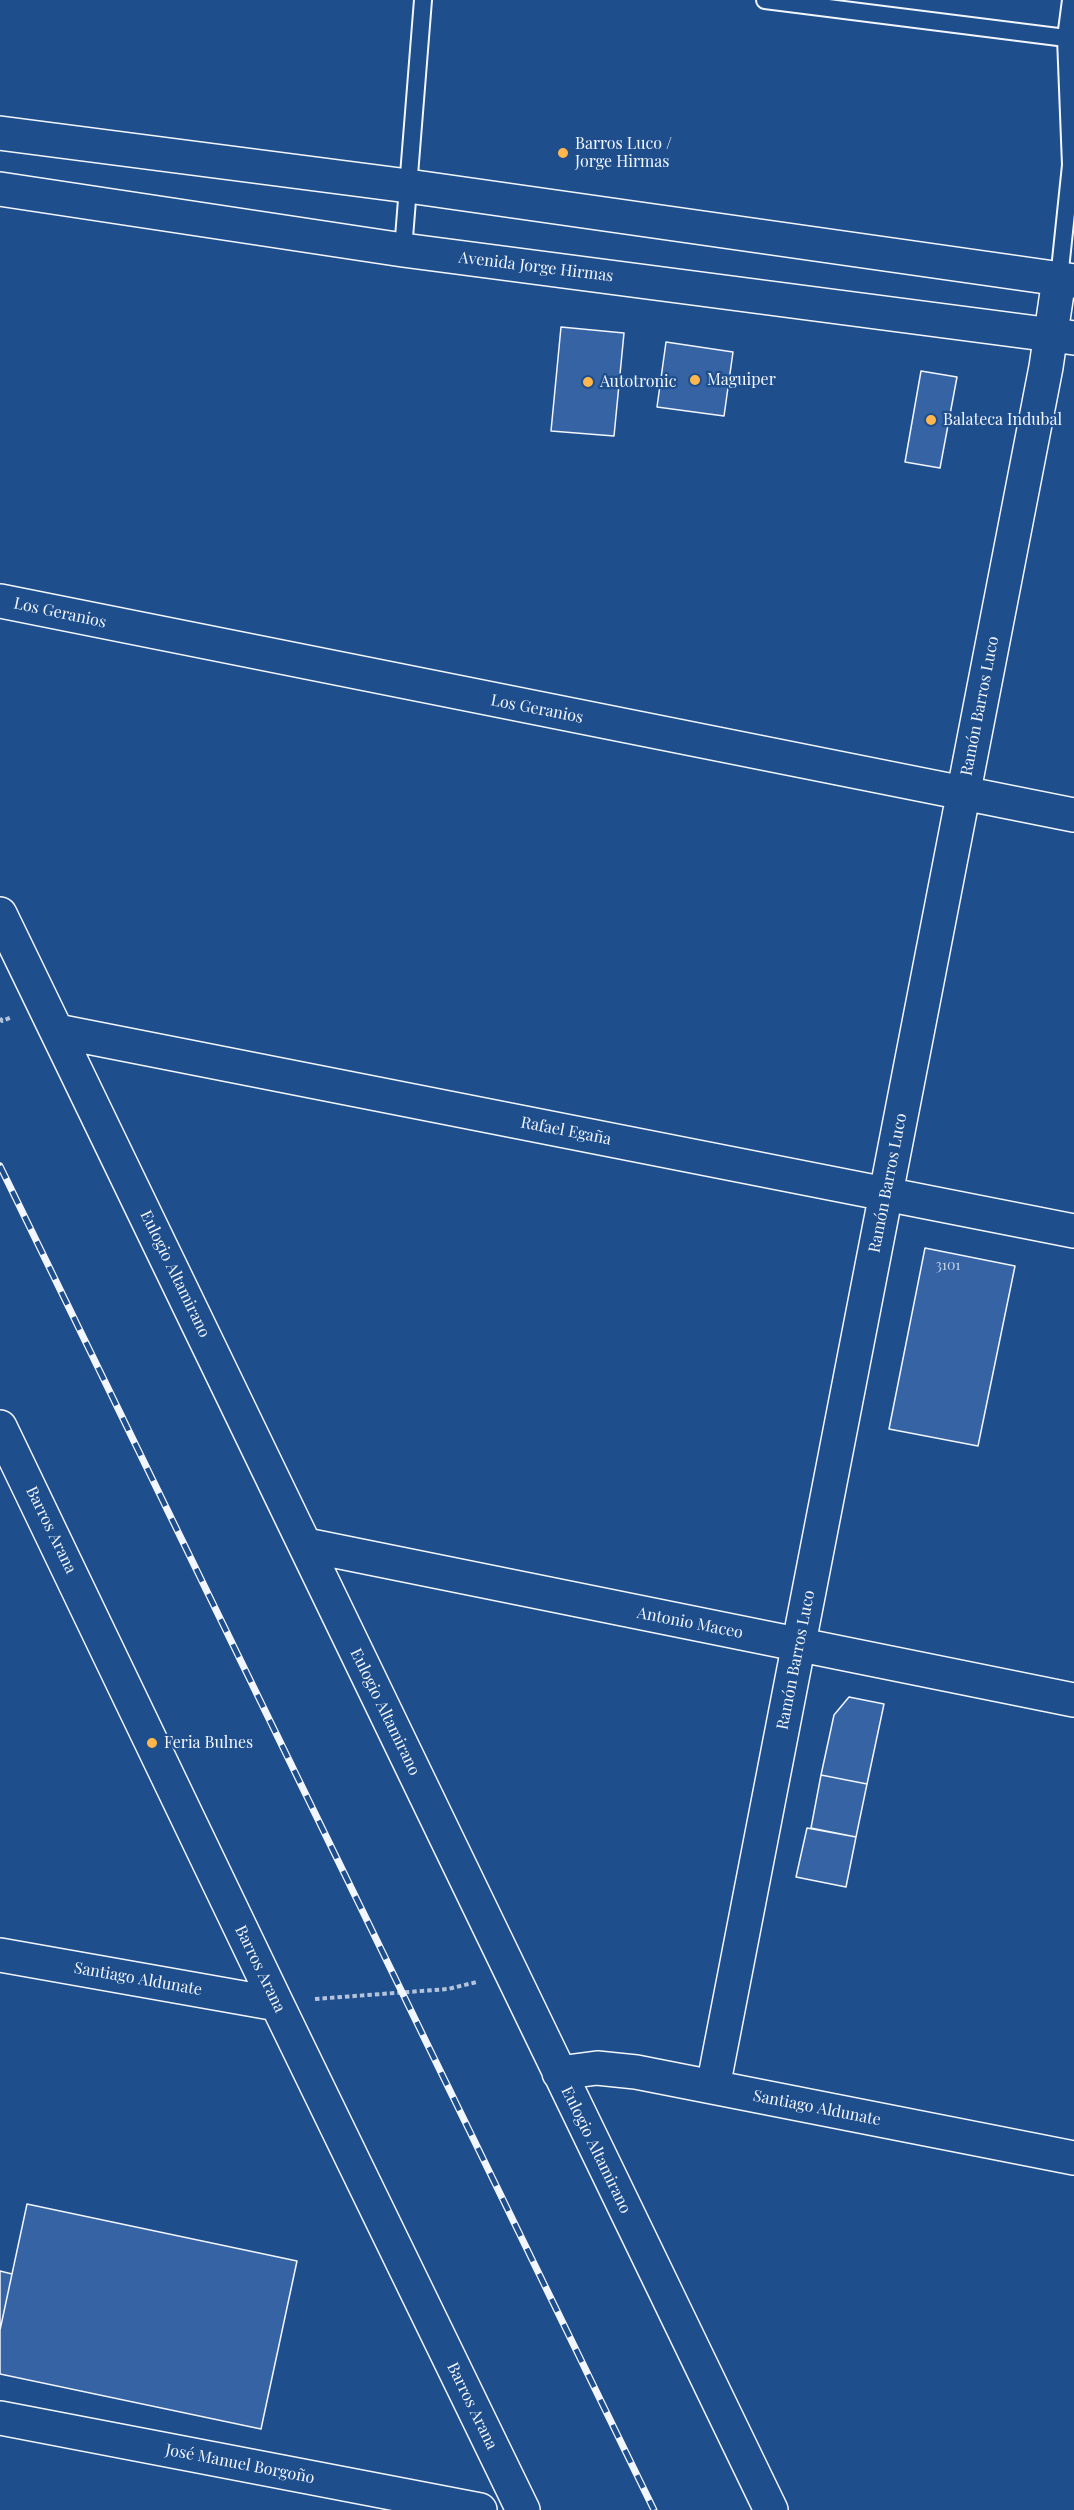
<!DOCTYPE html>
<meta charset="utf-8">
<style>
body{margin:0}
canvas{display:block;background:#1f4e8c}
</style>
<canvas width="1074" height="2510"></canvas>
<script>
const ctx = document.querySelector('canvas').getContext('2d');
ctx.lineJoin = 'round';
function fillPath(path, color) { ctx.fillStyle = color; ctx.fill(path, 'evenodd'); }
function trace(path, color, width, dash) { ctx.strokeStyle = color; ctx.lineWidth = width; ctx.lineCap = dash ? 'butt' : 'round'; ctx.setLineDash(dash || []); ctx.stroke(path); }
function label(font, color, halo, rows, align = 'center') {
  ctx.font = font + ' "Playfair Display",serif'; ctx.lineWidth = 4.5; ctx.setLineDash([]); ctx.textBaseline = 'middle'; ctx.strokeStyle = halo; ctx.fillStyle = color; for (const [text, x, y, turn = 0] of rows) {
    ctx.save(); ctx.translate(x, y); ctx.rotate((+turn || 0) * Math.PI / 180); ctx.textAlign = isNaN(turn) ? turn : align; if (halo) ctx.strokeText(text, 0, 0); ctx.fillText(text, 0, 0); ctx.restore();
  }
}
const building = new Path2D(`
 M 561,327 L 624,333 L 614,436 L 551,431 Z
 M 666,342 L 733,352 L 724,416 L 657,407 Z
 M 921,371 L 957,377 L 940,468 L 905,462 Z
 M 925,1248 L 1015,1266 L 978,1446 L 889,1429 Z
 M 849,1697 L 884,1704 L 867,1784 L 821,1775 L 834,1715 Z
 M 821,1775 L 867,1784 L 856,1837 L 811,1828 Z
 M 807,1828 L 856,1837 L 846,1887 L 796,1877 Z
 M 27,2204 L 297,2261 L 261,2429 L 0,2374 L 0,2330 Z
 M 0,2271 L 12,2274 L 0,2330 Z`);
fillPath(building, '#3563a3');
trace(building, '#f2f6ff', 1.5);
const service = new Path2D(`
 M 765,0 L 1066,38
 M 403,250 L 423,0
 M 1059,279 L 1071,165 L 1066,38 L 1071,0`);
const minor = new Path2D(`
 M 0,601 L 1074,815
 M 0,914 L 771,2510
 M 57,1031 L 1074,1231
 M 0,1427 L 277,2004 L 523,2510
 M 306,1545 L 1074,1700
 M 0,1955 L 277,2004
 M 559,2073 L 597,2068 L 636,2072 L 1074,2158
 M 713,2087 L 1046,367 L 1059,279
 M 0,2418 L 480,2510`);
const tertiary = new Path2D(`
 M 0,133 L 408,186 L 1074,281
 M 0,189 L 403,250 L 1074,338`);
trace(service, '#f2f6ff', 20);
trace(minor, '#f2f6ff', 36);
trace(tertiary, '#f2f6ff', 36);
trace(new Path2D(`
 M 0,1018 L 2,1021 L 12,1017
 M 315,1999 L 448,1989 L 477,1982`), '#b3c4dc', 4, [4.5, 3]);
trace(service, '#1f4e8c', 16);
trace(minor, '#1f4e8c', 33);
trace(tertiary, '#1f4e8c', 33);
const rail = new Path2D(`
 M 0,1166 L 654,2510`);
trace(rail, '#f2f6ff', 7);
trace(rail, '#1f4e8c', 4.5, [14]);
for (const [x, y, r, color] of [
 [563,153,6,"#ffb74d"],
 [695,380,6,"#ffb74d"],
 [588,382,6,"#ffb74d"],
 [931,420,6,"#ffb74d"],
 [152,1743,6,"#ffb74d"]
]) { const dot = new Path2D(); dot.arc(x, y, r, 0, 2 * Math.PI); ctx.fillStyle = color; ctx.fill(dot); trace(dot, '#1f4e8c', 2); }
label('14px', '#c3d1e8', null, [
 ["3101",948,1266]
]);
label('16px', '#f2f6ff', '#1f4e8c', [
 ["Barros Luco /",575,144],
 ["Jorge Hirmas",575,162],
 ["Maguiper",707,380],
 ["Autotronic",600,382],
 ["Balateca Indubal",943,420],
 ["Feria Bulnes",164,1743]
], 'left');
label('16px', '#f2f6ff', '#1f4e8c', [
 ["Avenida Jorge Hirmas",536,267,7],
 ["Los Geranios",60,613,12],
 ["Ramón Barros Luco",980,706,-79],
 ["Los Geranios",537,709,11],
 ["Rafael Egaña",566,1131,11],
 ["Ramón Barros Luco",888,1183,-79],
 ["Eulogio Altamirano",175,1274,64],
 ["Barros Arana",51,1530,64],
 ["Antonio Maceo",690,1623,11],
 ["Ramón Barros Luco",796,1660,-79],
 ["Eulogio Altamirano",385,1712,64],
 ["Barros Arana",260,1969,64],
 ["Santiago Aldunate",138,1979,10],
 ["Santiago Aldunate",817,2108,11],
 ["Eulogio Altamirano",596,2150,64],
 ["Barros Arana",472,2406,64],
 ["José Manuel Borgoño",240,2464,11]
]);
</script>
